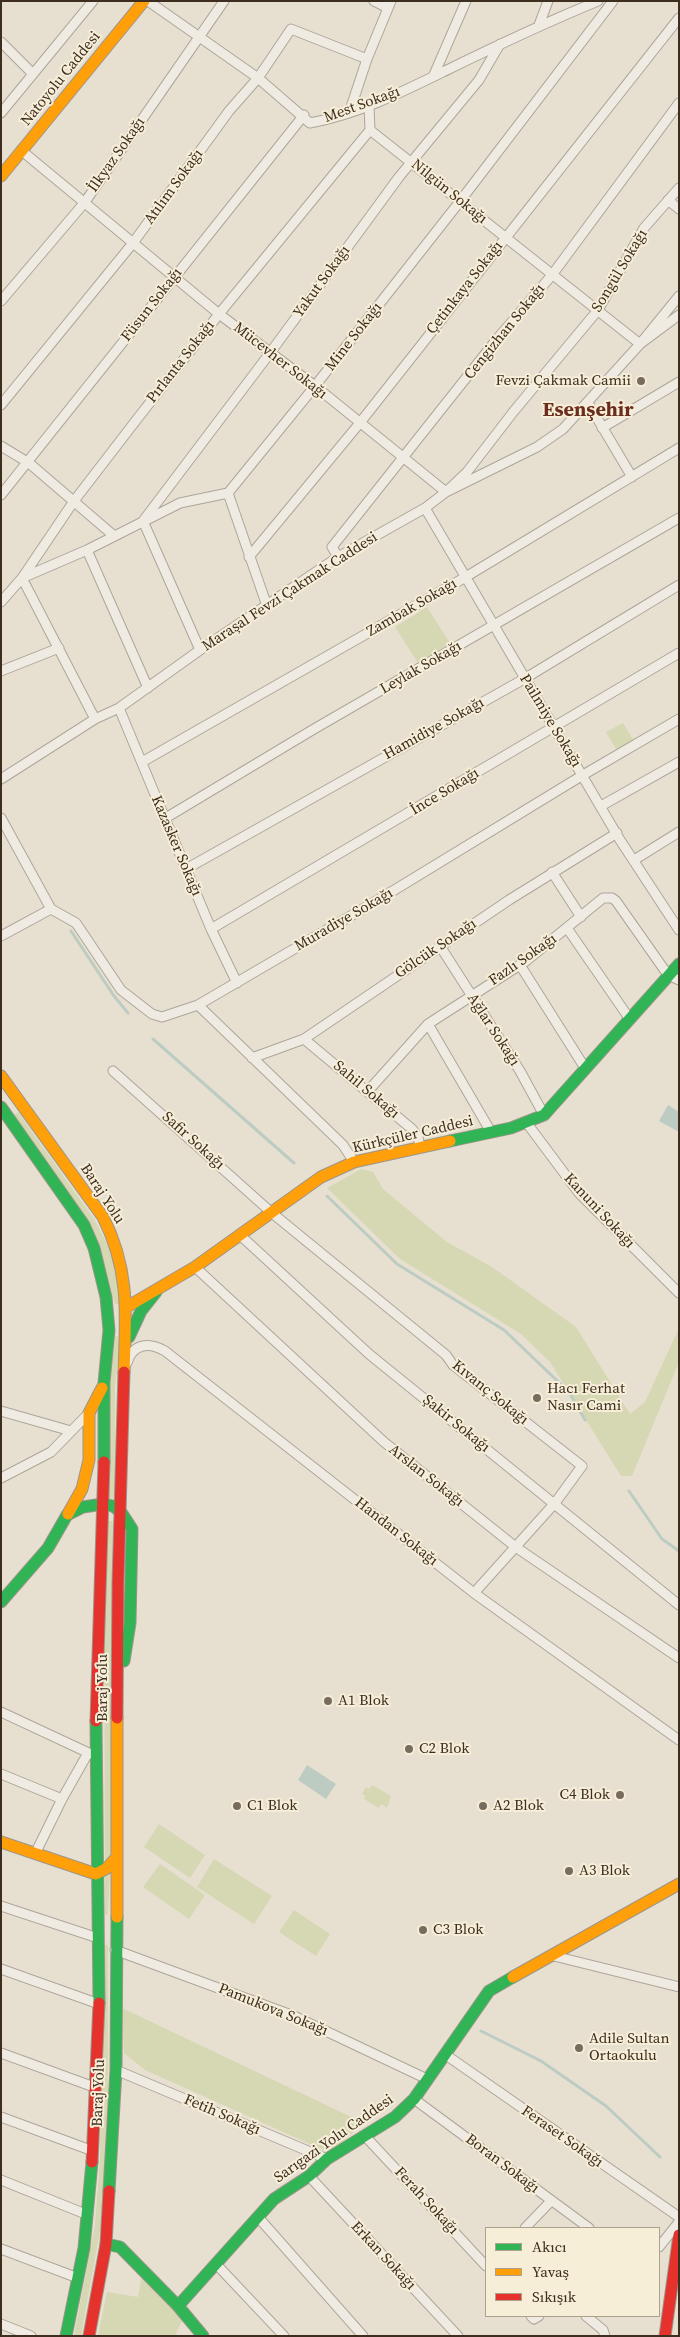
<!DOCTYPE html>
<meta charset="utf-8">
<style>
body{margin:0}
#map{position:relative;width:680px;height:2337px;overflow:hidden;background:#e7e0d1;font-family:"Source Serif 4",serif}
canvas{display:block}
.frame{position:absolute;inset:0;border:2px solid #3d2e20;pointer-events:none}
.legend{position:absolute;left:485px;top:2227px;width:175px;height:90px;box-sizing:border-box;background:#f7eed8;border:1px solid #ada18e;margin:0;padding:6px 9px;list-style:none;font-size:15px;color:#3d2e20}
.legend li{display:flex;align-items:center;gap:10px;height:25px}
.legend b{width:25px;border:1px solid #ada18e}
</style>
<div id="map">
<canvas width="680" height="2337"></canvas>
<div class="frame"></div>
<ul class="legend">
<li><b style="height:6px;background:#30b455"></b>Akıcı</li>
<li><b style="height:6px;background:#ff9f0a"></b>Yavaş</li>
<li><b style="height:6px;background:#e5322d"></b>Sıkışık</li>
</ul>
</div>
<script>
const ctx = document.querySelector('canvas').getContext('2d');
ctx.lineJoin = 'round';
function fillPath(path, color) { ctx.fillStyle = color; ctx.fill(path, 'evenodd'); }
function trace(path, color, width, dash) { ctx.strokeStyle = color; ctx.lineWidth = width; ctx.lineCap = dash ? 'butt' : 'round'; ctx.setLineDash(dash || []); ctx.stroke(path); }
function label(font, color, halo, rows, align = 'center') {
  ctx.font = font + ' "Source Serif 4",serif'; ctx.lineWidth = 4; ctx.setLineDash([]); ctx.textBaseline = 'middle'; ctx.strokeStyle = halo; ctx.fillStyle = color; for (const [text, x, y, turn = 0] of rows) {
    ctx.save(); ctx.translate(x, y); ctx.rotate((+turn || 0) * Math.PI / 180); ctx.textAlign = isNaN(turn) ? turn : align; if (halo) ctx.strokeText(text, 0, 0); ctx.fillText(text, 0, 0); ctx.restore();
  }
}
fillPath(new Path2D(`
 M 427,607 L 450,643 L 418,663 L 395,627 Z
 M 623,723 L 634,741 L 617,751 L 606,732 Z
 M 18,1112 L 94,1219 L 111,1252 L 121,1304 L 115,1304 L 103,1258 L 88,1223 L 14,1115 Z
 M 361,1169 L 373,1172 L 383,1189 L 447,1242 L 492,1267 L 576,1327 L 630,1414 L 645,1402 L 679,1328 L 679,1362 L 632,1476 L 621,1476 L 550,1362 L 521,1334 L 400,1259 L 327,1188 Z
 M 115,1336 L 120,1337 L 115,1388 L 115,1498 L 107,1499 L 110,1388 Z
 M 104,1521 L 113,1521 L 111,1846 L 108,1914 L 105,1915 Z
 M 372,1785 L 391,1796 L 387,1808 L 381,1804 L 379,1808 L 364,1799 L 365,1796 L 362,1794 L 366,1787 L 369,1789 Z
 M 159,1824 L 205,1855 L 190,1878 L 144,1847 Z
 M 214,1859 L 272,1896 L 254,1924 L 197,1887 Z
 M 160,1864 L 205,1895 L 189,1919 L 143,1887 Z
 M 294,1910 L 330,1934 L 316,1956 L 279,1932 Z
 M 103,1945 L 108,1945 L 108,2108 L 101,2225 L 81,2336 L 74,2336 L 95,2225 L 100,2160 Z
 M 122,2008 L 364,2123 L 330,2153 L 145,2070 L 124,2053 Z
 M 142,2274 L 182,2320 L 175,2336 L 98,2336 L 107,2292 L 138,2297 Z`), '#d6d7b3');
fillPath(new Path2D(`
 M 668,1105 L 679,1112 L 679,1132 L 659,1121 Z
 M 307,1765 L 336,1784 L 326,1799 L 298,1780 Z`), '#bcccc2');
trace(new Path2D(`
 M 71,931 L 114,996 L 128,1013
 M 153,1039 L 294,1163
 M 327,1196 L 397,1264 L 504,1330 L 569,1392 L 585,1420
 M 629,1491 L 662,1539 L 679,1551
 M 481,2031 L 541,2061 L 606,2106 L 660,2157`), '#bcccc2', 3);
const street = new Path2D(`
 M 148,1 L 258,78 L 310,123 C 359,114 404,91 449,69 C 498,45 547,22 598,1
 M 374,1 L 388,8
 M 539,25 L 548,1
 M 1,42 L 32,73
 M 433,77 L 466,1
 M 369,106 L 370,130 L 640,344 L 679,315
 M 1,113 L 93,1
 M 349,113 L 367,59 L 391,1
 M 22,151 L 219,314 L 315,386 L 446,492 L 467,472 L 514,411 L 598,310 L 644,228 L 679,188
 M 668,200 L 679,209
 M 1,301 L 85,202 L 224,1
 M 588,403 L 632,477
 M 1,405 L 133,243 L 229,111 L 258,78 L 291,29 L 367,59
 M 602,428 L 679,382
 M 1,446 L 29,463 L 113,535
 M 228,493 L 267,606
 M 1,495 L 304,115
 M 425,508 L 620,840 L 679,930
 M 87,550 L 148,688
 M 249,557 L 359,424 L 679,18
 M 338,557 L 332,547 L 497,339 L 552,275 L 679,103
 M 1,602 L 22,578 L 74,501 L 134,423 L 219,314 L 370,130
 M 200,650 L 143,521 L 270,353 L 399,177 L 479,80 L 500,44
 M 1,671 L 59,648
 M 119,708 L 211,929 L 237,983
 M 95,719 L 22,578 L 87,550 L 180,503 L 228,493 L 315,386 L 461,200 L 613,1
 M 142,762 L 464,578 L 679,448
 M 1,779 L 95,719 L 119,708 L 200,650 L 338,557 L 425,508 L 446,492 L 537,447 L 563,429 L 640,344 L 679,296
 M 601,806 L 679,762
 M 1,818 L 51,909 L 76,923 L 121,990 L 152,1014 L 162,1017 L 198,1005 L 378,900 L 583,775 L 679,719
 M 164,819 L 314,729 L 679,518
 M 634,860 L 679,832
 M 186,869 L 524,679 L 679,585
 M 552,872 L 581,917
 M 567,928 L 629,1018
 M 211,929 L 679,653
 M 1,936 L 51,909
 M 440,946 L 520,1071 L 544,1115
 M 520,965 L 585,1068
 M 198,1005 L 343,1145 L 354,1162
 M 428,1024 L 491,1132
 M 304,1039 L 412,1129 L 418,1137 L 420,1147
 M 252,1058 L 304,1039 L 509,900 L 617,833
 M 113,1071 L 272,1213 L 446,1355 L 453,1365 L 582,1466 L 555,1503 L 474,1593
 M 368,1091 L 428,1024 L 526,961 L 603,898 L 612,898 L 616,901 L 668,975 L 679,980
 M 526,1122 L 579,1193 L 679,1293
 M 240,1235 L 369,1354 L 679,1605
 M 195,1267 L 384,1442 L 517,1548 L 679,1658
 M 127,1363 C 133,1343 149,1342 165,1351 L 474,1593 L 679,1740
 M 1,1411 L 71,1431
 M 1,1478 L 51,1452 L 89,1413
 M 1,1712 L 91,1754
 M 1,1774 L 62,1799
 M 35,1854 L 62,1799 L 88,1753
 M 1,1906 L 98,1938
 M 115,1950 L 294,2016 L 427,2079
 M 554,1956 L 679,1987
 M 1,1969 L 99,2004
 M 1,2053 L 94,2087
 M 446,2055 L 679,2217
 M 116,2070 L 327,2159
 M 414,2099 L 589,2228
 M 1,2117 L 93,2151
 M 365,2136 L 486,2266
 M 309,2176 L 458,2336
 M 1,2180 L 88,2215
 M 258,2217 L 363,2336
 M 525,2228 L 551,2201
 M 659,2247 L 679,2222
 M 1,2249 L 78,2278
 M 217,2265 L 284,2336
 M 531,2316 L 534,2319 L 539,2316
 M 586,2316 L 603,2330 L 605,2336
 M 1,2324 L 31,2336`);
const fast = new Path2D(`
 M 1,1107 L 84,1225 L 94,1248 L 106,1297 L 109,1330 L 104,1383 L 104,1462
 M 450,1141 L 511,1128 L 544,1115 L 679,964
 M 129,1337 L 141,1311 L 156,1292
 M 67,1515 L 83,1507 L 103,1504 L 113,1506 L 121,1512 L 132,1529 L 130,1623 L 124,1661
 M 1,1602 L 48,1548 L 67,1515
 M 96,1721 L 99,2003
 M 109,2191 L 116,2070 L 117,1917
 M 106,2244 L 120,2247 L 178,2306 L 203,2336
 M 178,2306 L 274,2199 L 309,2176 L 327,2159 L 395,2117 L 414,2099 L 489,1991 L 513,1977
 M 66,2336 L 84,2248 L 92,2162`);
const slow = new Path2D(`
 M 1,176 L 144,1
 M 1,1076 L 103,1217 C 130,1270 126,1315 124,1372
 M 125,1308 L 195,1267 L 321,1177 L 354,1162 L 450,1141
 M 68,1514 L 82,1489 L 89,1460 L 89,1413 L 102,1388
 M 1,1842 L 96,1874 L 107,1868 L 117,1857
 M 117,1917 L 117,1718
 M 513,1977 L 679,1884`);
const jam = new Path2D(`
 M 117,1718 L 118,1583 L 124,1372
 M 96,1721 L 104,1462
 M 92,2162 L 99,2003
 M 89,2336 L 106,2244 L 109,2191
 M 665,2336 L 679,2235`);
trace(street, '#ada599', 11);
trace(fast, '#9c958a', 13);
trace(slow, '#9c958a', 13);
trace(jam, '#9c958a', 13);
trace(street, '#efebe3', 9);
trace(fast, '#30b455', 11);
trace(slow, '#ff9f0a', 11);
trace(jam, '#e5322d', 11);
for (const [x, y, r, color] of [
 [641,381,5,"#786c5e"],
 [537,1398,5,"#786c5e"],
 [328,1701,5,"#786c5e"],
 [409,1749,5,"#786c5e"],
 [620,1795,5,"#786c5e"],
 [237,1806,5,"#786c5e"],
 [483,1806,5,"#786c5e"],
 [569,1871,5,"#786c5e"],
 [423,1930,5,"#786c5e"],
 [579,2048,5,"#786c5e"]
]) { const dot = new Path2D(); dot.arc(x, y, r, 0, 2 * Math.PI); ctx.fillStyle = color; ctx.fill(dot); trace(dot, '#f7eed8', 2); }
label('15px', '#3d2e20', '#f7eed8', [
 ["Natoyolu Caddesi",61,79,-51],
 ["Mest Sokağı",362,105,-20],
 ["İlkyaz Sokağı",117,155,-55],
 ["Atılım Sokağı",174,187,-54],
 ["Nilgün Sokağı",449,192,39],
 ["Songül Sokağı",620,271,-59],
 ["Yakut Sokağı",322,282,-54],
 ["Çetinkaya Sokağı",465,288,-52],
 ["Füsun Sokağı",152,305,-52],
 ["Cengizhan Sokağı",505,332,-51],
 ["Mine Sokağı",354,337,-52],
 ["Mücevher Sokağı",280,361,38],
 ["Pırlanta Sokağı",181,362,-52],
 ["Maraşal Fevzi Çakmak Caddesi",290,592,-33],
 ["Zambak Sokağı",412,608,-30],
 ["Leylak Sokağı",421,668,-30],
 ["Pailmiye Sokağı",550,721,59],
 ["Hamidiye Sokağı",434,729,-29],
 ["İnce Sokağı",445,792,-31],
 ["Kazasker Sokağı",176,846,67],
 ["Muradiye Sokağı",344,920,-30],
 ["Gölcük Sokağı",436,949,-34],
 ["Fazlı Sokağı",523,960,-35],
 ["Ağlar Sokağı",493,1030,57],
 ["Sahil Sokağı",366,1090,40],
 ["Kürkçüler Caddesi",413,1135,-13],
 ["Safir Sokağı",193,1141,42],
 ["Baraj Yolu",102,1194,57],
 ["Kanuni Sokağı",599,1211,47],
 ["Kıvanç Sokağı",490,1393,39],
 ["Şakir Sokağı",456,1424,39],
 ["Arslan Sokağı",426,1476,38],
 ["Handan Sokağı",396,1532,38],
 ["Baraj Yolu",103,1688,-90],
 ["Pamukova Sokağı",273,2010,22],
 ["Baraj Yolu",99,2093,-88],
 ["Fetih Sokağı",222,2115,23],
 ["Feraset Sokağı",562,2137,35],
 ["Sarıgazi Yolu Caddesi",334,2139,-35],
 ["Boran Sokağı",502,2164,37],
 ["Ferah Sokağı",426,2201,47],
 ["Erkan Sokağı",383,2256,47]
]);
label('15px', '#3d2e20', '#f7eed8', [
 ["Fevzi Çakmak Camii",631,381,"right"],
 ["Hacı Ferhat",547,1389],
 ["Nasır Cami",547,1406],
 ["A1 Blok",338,1701],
 ["C2 Blok",419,1749],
 ["C4 Blok",610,1795,"right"],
 ["C1 Blok",247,1806],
 ["A2 Blok",493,1806],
 ["A3 Blok",579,1871],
 ["C3 Blok",433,1930],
 ["Adile Sultan",589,2039],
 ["Ortaokulu",589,2056]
], 'left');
label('bold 20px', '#6b2e1e', '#f7eed8', [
 ["Esenşehir",588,411]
]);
</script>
